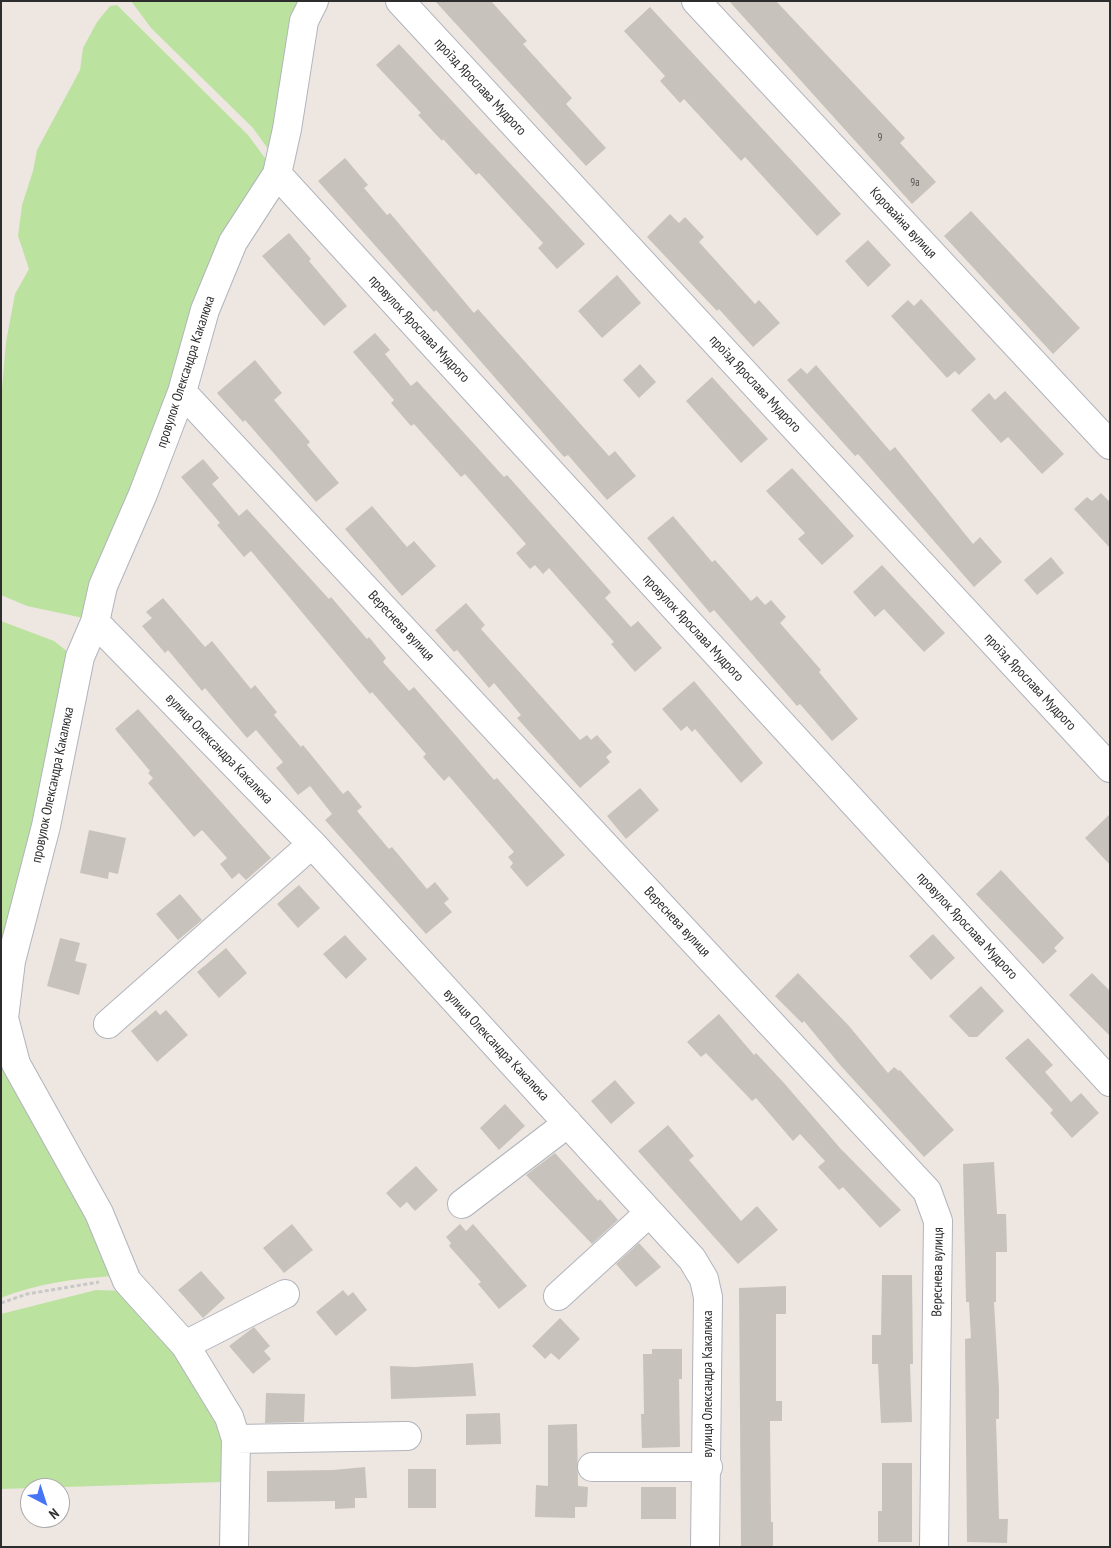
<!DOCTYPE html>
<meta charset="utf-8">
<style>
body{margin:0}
#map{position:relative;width:1111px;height:1548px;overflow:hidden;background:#eee7e1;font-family:"PT Sans Narrow",sans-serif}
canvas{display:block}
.frame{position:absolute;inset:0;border:2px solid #2d2d2d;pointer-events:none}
.north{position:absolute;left:20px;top:1478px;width:50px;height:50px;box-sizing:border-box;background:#fff;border:1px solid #ababab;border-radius:50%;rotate:140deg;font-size:14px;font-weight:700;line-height:20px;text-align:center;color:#2d2d2d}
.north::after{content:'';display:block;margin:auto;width:18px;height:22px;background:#4674f6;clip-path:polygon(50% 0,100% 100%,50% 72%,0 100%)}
</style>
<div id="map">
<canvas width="1111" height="1548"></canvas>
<div class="frame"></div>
<div class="north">N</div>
</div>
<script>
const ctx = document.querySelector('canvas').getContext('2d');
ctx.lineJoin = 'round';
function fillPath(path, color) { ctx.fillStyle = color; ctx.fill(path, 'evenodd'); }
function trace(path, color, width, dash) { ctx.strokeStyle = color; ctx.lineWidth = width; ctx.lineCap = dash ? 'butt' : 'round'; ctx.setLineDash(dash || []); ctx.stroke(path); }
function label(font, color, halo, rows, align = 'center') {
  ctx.font = font + ' "PT Sans Narrow",sans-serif'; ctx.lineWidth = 4; ctx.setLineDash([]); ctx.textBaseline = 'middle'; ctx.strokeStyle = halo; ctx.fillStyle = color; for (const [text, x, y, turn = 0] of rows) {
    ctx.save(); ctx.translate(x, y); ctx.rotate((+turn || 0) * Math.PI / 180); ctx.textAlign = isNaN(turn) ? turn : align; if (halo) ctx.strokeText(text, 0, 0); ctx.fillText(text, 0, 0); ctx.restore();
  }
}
fillPath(new Path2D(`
 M 131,1 L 307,1 L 273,156 L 253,128 L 151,28 Z
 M 117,5 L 248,135 L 268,162 L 177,371 L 88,619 L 27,606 L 1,595 L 1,400 L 6,342 L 15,294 L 29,269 L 18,236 L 22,205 L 33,171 L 37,150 L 80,70 L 83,48 L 97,22 L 110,6 Z
 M 1,621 L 54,641 L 73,656 L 1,977 Z
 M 1,1032 L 91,1216 L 113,1276 C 74,1279 38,1283 1,1298 Z
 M 96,1290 L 125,1291 L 176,1346 L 226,1435 L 222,1482 L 1,1489 L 1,1314 Z`), '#bbe39f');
fillPath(new Path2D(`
 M 435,1 L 491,1 L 527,41 L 523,44 L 572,98 L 566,104 L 606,148 L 586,166 Z
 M 729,1 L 776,1 L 905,138 L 900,143 L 936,182 L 912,204 Z
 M 650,7 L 841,214 L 817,236 L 745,157 L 741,161 L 684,99 L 680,103 L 660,81 L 665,76 L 624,31 Z
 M 399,44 L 585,244 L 557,269 L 538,248 L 543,243 L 479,173 L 476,175 L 443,139 L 442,141 L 418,115 L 421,113 L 376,65 Z
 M 345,158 L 368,185 L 364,188 L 387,215 L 390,213 L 474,313 L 478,309 L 609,456 L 615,451 L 636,476 L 607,500 L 568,455 L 564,457 L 436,310 L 434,312 L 318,181 Z
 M 971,211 L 1080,328 L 1053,354 L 944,236 Z
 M 670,214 L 679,223 L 685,217 L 704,237 L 699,242 L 755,304 L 759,300 L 780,323 L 753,347 L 719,309 L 717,311 L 647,237 Z
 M 289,233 L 311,259 L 309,261 L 347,306 L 324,326 L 262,256 Z
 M 868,240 L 891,265 L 868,287 L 845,261 Z
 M 617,275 L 641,303 L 602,338 L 578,311 Z
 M 921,299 L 976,359 L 959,375 L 955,371 L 947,378 L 891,316 L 908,300 L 914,306 Z
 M 375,333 L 390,350 L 385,354 L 411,386 L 417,381 L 504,477 L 507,475 L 611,592 L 605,598 L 631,627 L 638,621 L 662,648 L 635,672 L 611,644 L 614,642 L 549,568 L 543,574 L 535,565 L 530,569 L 516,553 L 526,544 L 465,474 L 461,477 L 414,424 L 411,426 L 391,403 L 394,400 L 353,352 Z
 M 255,360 L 282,393 L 274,400 L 310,442 L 307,445 L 339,483 L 316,502 L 245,420 L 243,422 L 217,393 Z
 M 640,364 L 656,382 L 639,398 L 623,380 Z
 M 816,365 L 890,451 L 895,447 L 973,544 L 980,537 L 1002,562 L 974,587 L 858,454 L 855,456 L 787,380 L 801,368 L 807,374 Z
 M 712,377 L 768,439 L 741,463 L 686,401 Z
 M 1005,391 L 1064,454 L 1042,474 L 1008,437 L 1001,443 L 971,410 L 989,393 L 995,400 Z
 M 203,459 L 219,478 L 212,484 L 239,516 L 247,509 L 329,599 L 331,597 L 367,639 L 369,637 L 386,658 L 383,662 L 409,691 L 414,687 L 494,780 L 497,778 L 565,855 L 527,887 L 510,867 L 513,863 L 508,857 L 514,852 L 449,776 L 444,781 L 423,757 L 426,754 L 372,692 L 370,694 L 251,551 L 244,557 L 217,525 L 220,523 L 181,477 Z
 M 792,468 L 854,536 L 822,565 L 798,539 L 805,533 L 766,491 Z
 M 1101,493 L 1110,502 L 1110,548 L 1074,509 L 1087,497 L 1092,501 Z
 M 372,506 L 407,547 L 414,541 L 436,566 L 402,596 L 345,529 Z
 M 673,516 L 712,562 L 715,560 L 751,601 L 757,596 L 765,605 L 771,600 L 786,617 L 780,623 L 821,670 L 819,672 L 858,719 L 832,741 L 800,704 L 797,706 L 714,610 L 710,613 L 647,538 Z
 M 1051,557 L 1064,573 L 1037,595 L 1024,580 Z
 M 882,565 L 945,633 L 924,652 L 884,609 L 875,617 L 853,592 Z
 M 163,598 L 205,647 L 212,641 L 251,689 L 255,685 L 277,712 L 274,715 L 301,747 L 303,745 L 343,794 L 348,790 L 362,807 L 357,811 L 389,849 L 392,847 L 427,889 L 435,882 L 449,899 L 444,903 L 452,912 L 426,934 L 325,820 L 332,814 L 310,786 L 298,795 L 276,768 L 283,762 L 256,730 L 247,738 L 205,688 L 202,691 L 168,650 L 165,653 L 142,626 L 152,618 L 146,612 Z
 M 466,603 L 485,625 L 481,629 L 580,740 L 587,735 L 591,740 L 597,735 L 612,752 L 606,757 L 610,762 L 580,788 L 517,718 L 521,715 L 494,683 L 489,688 L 457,650 L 454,652 L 435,630 Z
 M 694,681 L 763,763 L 741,783 L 695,729 L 692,732 L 687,726 L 681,731 L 662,709 Z
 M 138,709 L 271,858 L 246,880 L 239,873 L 232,879 L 220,864 L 227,858 L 202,830 L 194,837 L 148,783 L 153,778 L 148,773 L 150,771 L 115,729 Z
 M 640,788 L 659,810 L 626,839 L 607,816 Z
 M 1110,814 L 1110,865 L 1085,838 Z
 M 89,830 L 126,838 L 118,874 L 109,872 L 108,879 L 80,873 Z
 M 1001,870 L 1064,938 L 1054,948 L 1057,951 L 1043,964 L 976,894 Z
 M 299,885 L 320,908 L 298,928 L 277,904 Z
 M 180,894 L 202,920 L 178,940 L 156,914 Z
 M 933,934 L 955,958 L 931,980 L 909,956 Z
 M 345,935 L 367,959 L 346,979 L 323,954 Z
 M 60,938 L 80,943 L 75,961 L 87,964 L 79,995 L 47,986 Z
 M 226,948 L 247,973 L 219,998 L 197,972 Z
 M 798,973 L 849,1026 L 888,1073 L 894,1067 L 899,1071 L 900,1070 L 954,1130 L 924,1157 L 841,1066 L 804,1021 L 802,1023 L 775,996 Z
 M 1092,973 L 1110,991 L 1110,1036 L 1069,995 Z
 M 981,986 L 1004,1011 L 977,1037 L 969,1037 L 949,1016 Z
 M 156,1010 L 160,1015 L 166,1010 L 188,1035 L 157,1062 L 131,1031 Z
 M 719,1014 L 754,1055 L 756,1053 L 784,1083 L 840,1148 L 901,1210 L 880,1228 L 843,1187 L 839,1190 L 818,1167 L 825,1161 L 800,1134 L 793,1141 L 756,1098 L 752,1101 L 706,1053 L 701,1057 L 687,1042 Z
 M 1028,1038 L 1053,1065 L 1045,1072 L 1071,1102 L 1081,1093 L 1099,1113 L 1072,1138 L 1050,1113 L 1053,1110 L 1005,1058 Z
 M 615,1080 L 635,1103 L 611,1124 L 591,1101 Z
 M 505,1104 L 525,1126 L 499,1150 L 480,1128 Z
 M 668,1125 L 694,1156 L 689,1160 L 741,1221 L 757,1206 L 778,1230 L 738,1264 L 638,1151 Z
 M 555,1153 L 598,1201 L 600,1199 L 618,1220 L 592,1244 L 526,1175 Z
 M 994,1162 L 997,1214 L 1006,1214 L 1007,1252 L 996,1252 L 996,1302 L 994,1302 L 999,1390 L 999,1419 L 996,1419 L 999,1519 L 1008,1519 L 1007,1543 L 967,1542 L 965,1339 L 971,1338 L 969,1302 L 966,1302 L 963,1164 Z
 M 416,1166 L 438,1190 L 415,1211 L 407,1202 L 400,1208 L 386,1193 Z
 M 292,1224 L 313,1250 L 284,1273 L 263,1248 Z
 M 460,1224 L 466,1231 L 473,1224 L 527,1286 L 499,1309 L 478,1284 L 481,1282 L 449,1246 L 451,1243 L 446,1237 Z
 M 639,1243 L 661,1267 L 636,1287 L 616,1264 Z
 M 201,1271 L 225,1298 L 203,1318 L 178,1290 Z
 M 882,1275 L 912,1275 L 913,1364 L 910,1364 L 912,1422 L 881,1423 L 878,1364 L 872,1364 L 872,1335 L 881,1335 Z
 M 786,1286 L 786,1314 L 776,1314 L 776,1401 L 782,1401 L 782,1421 L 770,1421 L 771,1522 L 773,1522 L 773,1547 L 741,1547 L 739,1288 Z
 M 343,1290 L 348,1296 L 353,1292 L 367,1310 L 336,1336 L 316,1312 Z
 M 560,1318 L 580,1339 L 559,1360 L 551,1353 L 545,1359 L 532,1346 Z
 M 254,1327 L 270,1346 L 264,1351 L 271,1359 L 253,1374 L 229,1346 Z
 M 652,1349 L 682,1349 L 682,1379 L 679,1379 L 680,1447 L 642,1448 L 641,1414 L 644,1414 L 643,1354 L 652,1354 Z
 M 473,1363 L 476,1396 L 391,1399 L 390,1366 L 415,1367 Z
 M 266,1393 L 305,1394 L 304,1422 L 265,1423 Z
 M 500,1413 L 501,1444 L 466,1445 L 466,1414 Z
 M 577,1424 L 578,1486 L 588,1487 L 587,1507 L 575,1507 L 575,1518 L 535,1517 L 536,1485 L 548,1486 L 548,1425 Z
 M 882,1463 L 912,1463 L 912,1542 L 878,1542 L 878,1511 L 882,1511 Z
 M 365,1467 L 367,1498 L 355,1498 L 355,1508 L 335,1509 L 335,1501 L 267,1502 L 267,1471 L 333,1470 Z
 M 408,1469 L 436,1469 L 436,1508 L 408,1508 Z
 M 641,1487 L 676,1487 L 676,1519 L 641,1519 Z`), '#c7c2bc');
const minor = new Path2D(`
 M 400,1 L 1110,768
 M 696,1 L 1110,445
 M 277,174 L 1110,1082
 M 182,392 L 927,1191 L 938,1221 L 934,1547
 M 95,622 L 312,844 L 692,1259 L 704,1279 L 708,1297 L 705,1547
 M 108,1024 L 312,844
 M 462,1204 L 568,1123
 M 558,1296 L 649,1213
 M 185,1345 L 285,1294
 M 236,1439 L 407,1436
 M 592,1467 L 708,1467
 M 234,1547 L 236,1439 L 229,1417 L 185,1345 L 127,1281 L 99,1213 L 16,1064 L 4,1018 L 11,961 L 46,826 L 80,657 L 95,622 L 103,586 L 143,494 L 182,392 L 205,310 L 233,242 L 277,174 L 287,129 L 304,21 L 314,1`);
trace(minor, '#b1b4bd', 30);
trace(new Path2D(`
 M 1,1303 L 27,1294 L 99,1282`), '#c8c8c8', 3, [4, 2.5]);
trace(minor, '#fff', 28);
label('11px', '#545251', null, [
 ["9",880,138],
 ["9а",915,183]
]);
label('14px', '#2d2d2d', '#fff', [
 ["проїзд Ярослава Мудрого",480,87,47],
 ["Коровайна вулиця",903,223,47],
 ["провулок Ярослава Мудрого",419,329,47],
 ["провулок Олександра Какалюка",186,372,-72],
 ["проїзд Ярослава Мудрого",755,384,47],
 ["Вереснева вулиця",401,626,47],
 ["провулок Ярослава Мудрого",693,628,47],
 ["проїзд Ярослава Мудрого",1030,682,47],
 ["вулиця Олександра Какалюка",219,749,46],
 ["провулок Олександра Какалюка",53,785,-78],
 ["Вереснева вулиця",677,922,47],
 ["провулок Ярослава Мудрого",967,926,47],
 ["вулиця Олександра Какалюка",496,1045,47],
 ["Вереснева вулиця",938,1272,-89],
 ["вулиця Олександра Какалюка",708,1384,-90]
]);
</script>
